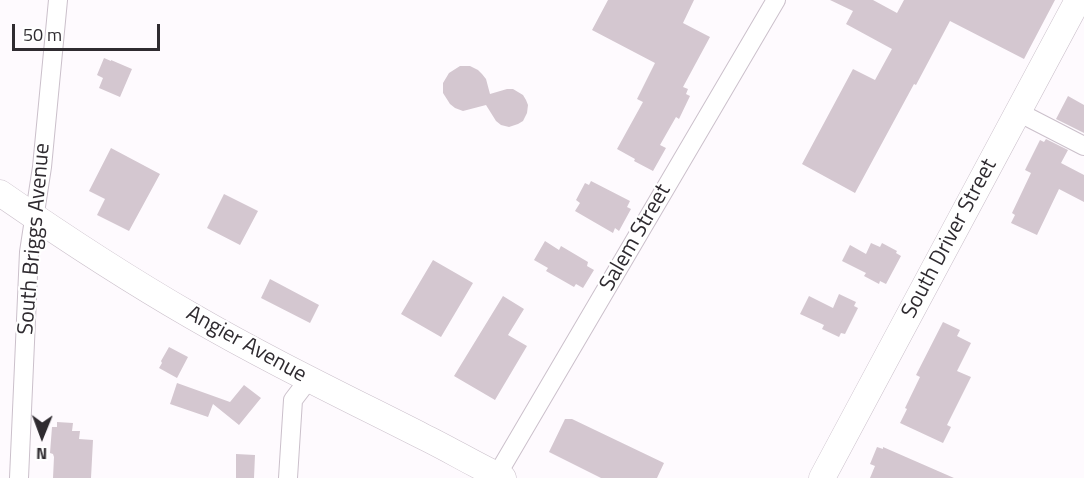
<!DOCTYPE html>
<style>
body{margin:0}
#map{position:relative;width:1084px;height:478px;overflow:hidden;background:#fefafe;font-family:"Titillium Web",sans-serif}
canvas{display:block}
.north{position:absolute;left:12px;top:406px;width:60px;height:60px;-webkit-text-stroke:4px #fff;paint-order:stroke;rotate:181deg;font-size:16px;font-weight:700;line-height:24px;text-align:center;color:#2f2b30}
.north::after{content:'';display:block;margin:auto;width:21px;height:27px;background:#2f2b30;clip-path:polygon(50% 0,100% 100%,50% 72%,0 100%)}
.scale{position:absolute;left:12px;top:24px;width:148px;height:27px;box-sizing:border-box;border:3px solid #2f2b30;border-top:0;padding-left:8px;font-size:18px;line-height:21px;white-space:nowrap;color:#2f2b30;-webkit-text-stroke:4px #fff;paint-order:stroke}
</style>
<div id="map">
<canvas width="1084" height="478"></canvas>
<div class="north">N</div>
<div class="scale">50 m</div>
</div>
<script>
const ctx = document.querySelector('canvas').getContext('2d');
ctx.lineJoin = 'round';
function fillPath(path, color) { ctx.fillStyle = color; ctx.fill(path, 'evenodd'); }
function trace(path, color, width, dash) { ctx.strokeStyle = color; ctx.lineWidth = width; ctx.lineCap = dash ? 'butt' : 'round'; ctx.setLineDash(dash || []); ctx.stroke(path); }
function label(font, color, halo, rows, align = 'center') {
  ctx.font = font + ' "Titillium Web",sans-serif'; ctx.lineWidth = 4.5; ctx.setLineDash([]); ctx.textBaseline = 'middle'; ctx.strokeStyle = halo; ctx.fillStyle = color; for (const [text, x, y, turn = 0] of rows) {
    ctx.save(); ctx.translate(x, y); ctx.rotate((+turn || 0) * Math.PI / 180); ctx.textAlign = isNaN(turn) ? turn : align; if (halo) ctx.strokeText(text, 0, 0); ctx.fillText(text, 0, 0); ctx.restore();
  }
}
fillPath(new Path2D(`
 M 608,0 L 694,0 L 683,23 L 710,37 L 683,87 L 688,89 L 686,94 L 690,96 L 679,119 L 676,117 L 660,145 L 666,148 L 653,171 L 634,161 L 635,159 L 617,149 L 643,102 L 637,99 L 655,63 L 592,30 Z
 M 830,0 L 873,0 L 897,13 L 904,0 L 1055,0 L 1024,59 L 950,21 L 916,85 L 914,84 L 855,193 L 802,164 L 853,69 L 875,80 L 892,49 L 846,24 L 853,11 Z
 M 104,58 L 111,61 L 111,60 L 132,69 L 120,97 L 99,88 L 103,78 L 97,75 Z
 M 460,66 L 470,66 L 478,70 L 482,74 L 486,79 L 490,94 L 507,89 L 513,89 L 523,95 L 526,100 L 528,105 L 527,113 L 523,121 L 518,124 L 509,127 L 501,125 L 496,121 L 486,105 L 463,111 L 455,108 L 450,104 L 443,93 L 443,83 L 449,73 Z
 M 1068,96 L 1084,105 L 1084,133 L 1056,119 Z
 M 1046,139 L 1068,150 L 1061,163 L 1084,175 L 1084,202 L 1059,189 L 1037,235 L 1011,223 L 1015,215 L 1012,213 L 1031,173 L 1025,170 L 1040,140 L 1044,142 Z
 M 111,148 L 160,174 L 129,231 L 97,215 L 105,199 L 89,191 Z
 M 591,181 L 630,201 L 627,207 L 631,209 L 619,231 L 615,228 L 613,233 L 575,211 L 580,203 L 576,200 L 585,183 L 589,185 Z
 M 224,194 L 258,211 L 240,245 L 207,228 Z
 M 545,241 L 559,250 L 561,246 L 588,262 L 587,266 L 594,270 L 583,288 L 576,284 L 574,287 L 546,271 L 548,268 L 534,260 Z
 M 871,243 L 880,247 L 882,243 L 897,251 L 896,253 L 901,256 L 886,284 L 880,281 L 879,284 L 864,276 L 866,273 L 842,261 L 850,245 L 866,254 Z
 M 433,260 L 473,283 L 441,337 L 401,314 Z
 M 270,279 L 319,305 L 310,323 L 261,298 Z
 M 839,294 L 856,302 L 854,306 L 858,308 L 845,334 L 841,333 L 839,337 L 822,329 L 824,325 L 800,314 L 809,296 L 833,308 Z
 M 503,296 L 524,309 L 508,335 L 527,346 L 495,400 L 454,376 Z
 M 943,322 L 960,330 L 957,336 L 971,343 L 957,371 L 971,377 L 947,425 L 951,427 L 943,443 L 900,423 L 907,409 L 905,408 L 920,377 L 916,375 Z
 M 169,347 L 188,357 L 177,378 L 159,368 L 162,363 L 161,361 Z
 M 177,383 L 230,402 L 244,385 L 261,398 L 239,425 L 213,404 L 208,417 L 170,404 Z
 M 565,419 L 572,419 L 664,463 L 657,478 L 601,478 L 549,452 Z
 M 57,422 L 73,423 L 72,431 L 80,431 L 79,439 L 93,440 L 91,478 L 53,478 L 54,457 L 53,454 L 50,453 L 52,427 L 57,427 Z
 M 877,447 L 883,449 L 883,447 L 954,478 L 870,478 L 875,466 L 870,464 Z
 M 236,454 L 255,455 L 254,478 L 236,478 Z`), '#d4c7d0');
const street = new Path2D(`
 M 1018,112 L 1084,146
 M 497,475 L 776,0
 M 19,478 L 29,252 L 42,167 L 58,0
 M 288,478 L 293,400 L 309,379`);
const secondary = new Path2D(`
 M 0,193 C 62,236 126,278 192,316 C 266,359 345,397 422,436 C 449,449 475,465 503,478
 M 822,478 L 1078,0`);
trace(street, '#cbc0cb', 20);
trace(secondary, '#cbc0cb', 27);
trace(street, '#fff', 18);
trace(secondary, '#fff', 26);
label('22px', '#2f2b30', '#fff', [
 ["Salem Street",636,238,-60],
 ["South Briggs Avenue",35,239,-85],
 ["South Driver Street",950,239,-62],
 ["Angier Avenue",246,345,29]
]);
</script>
